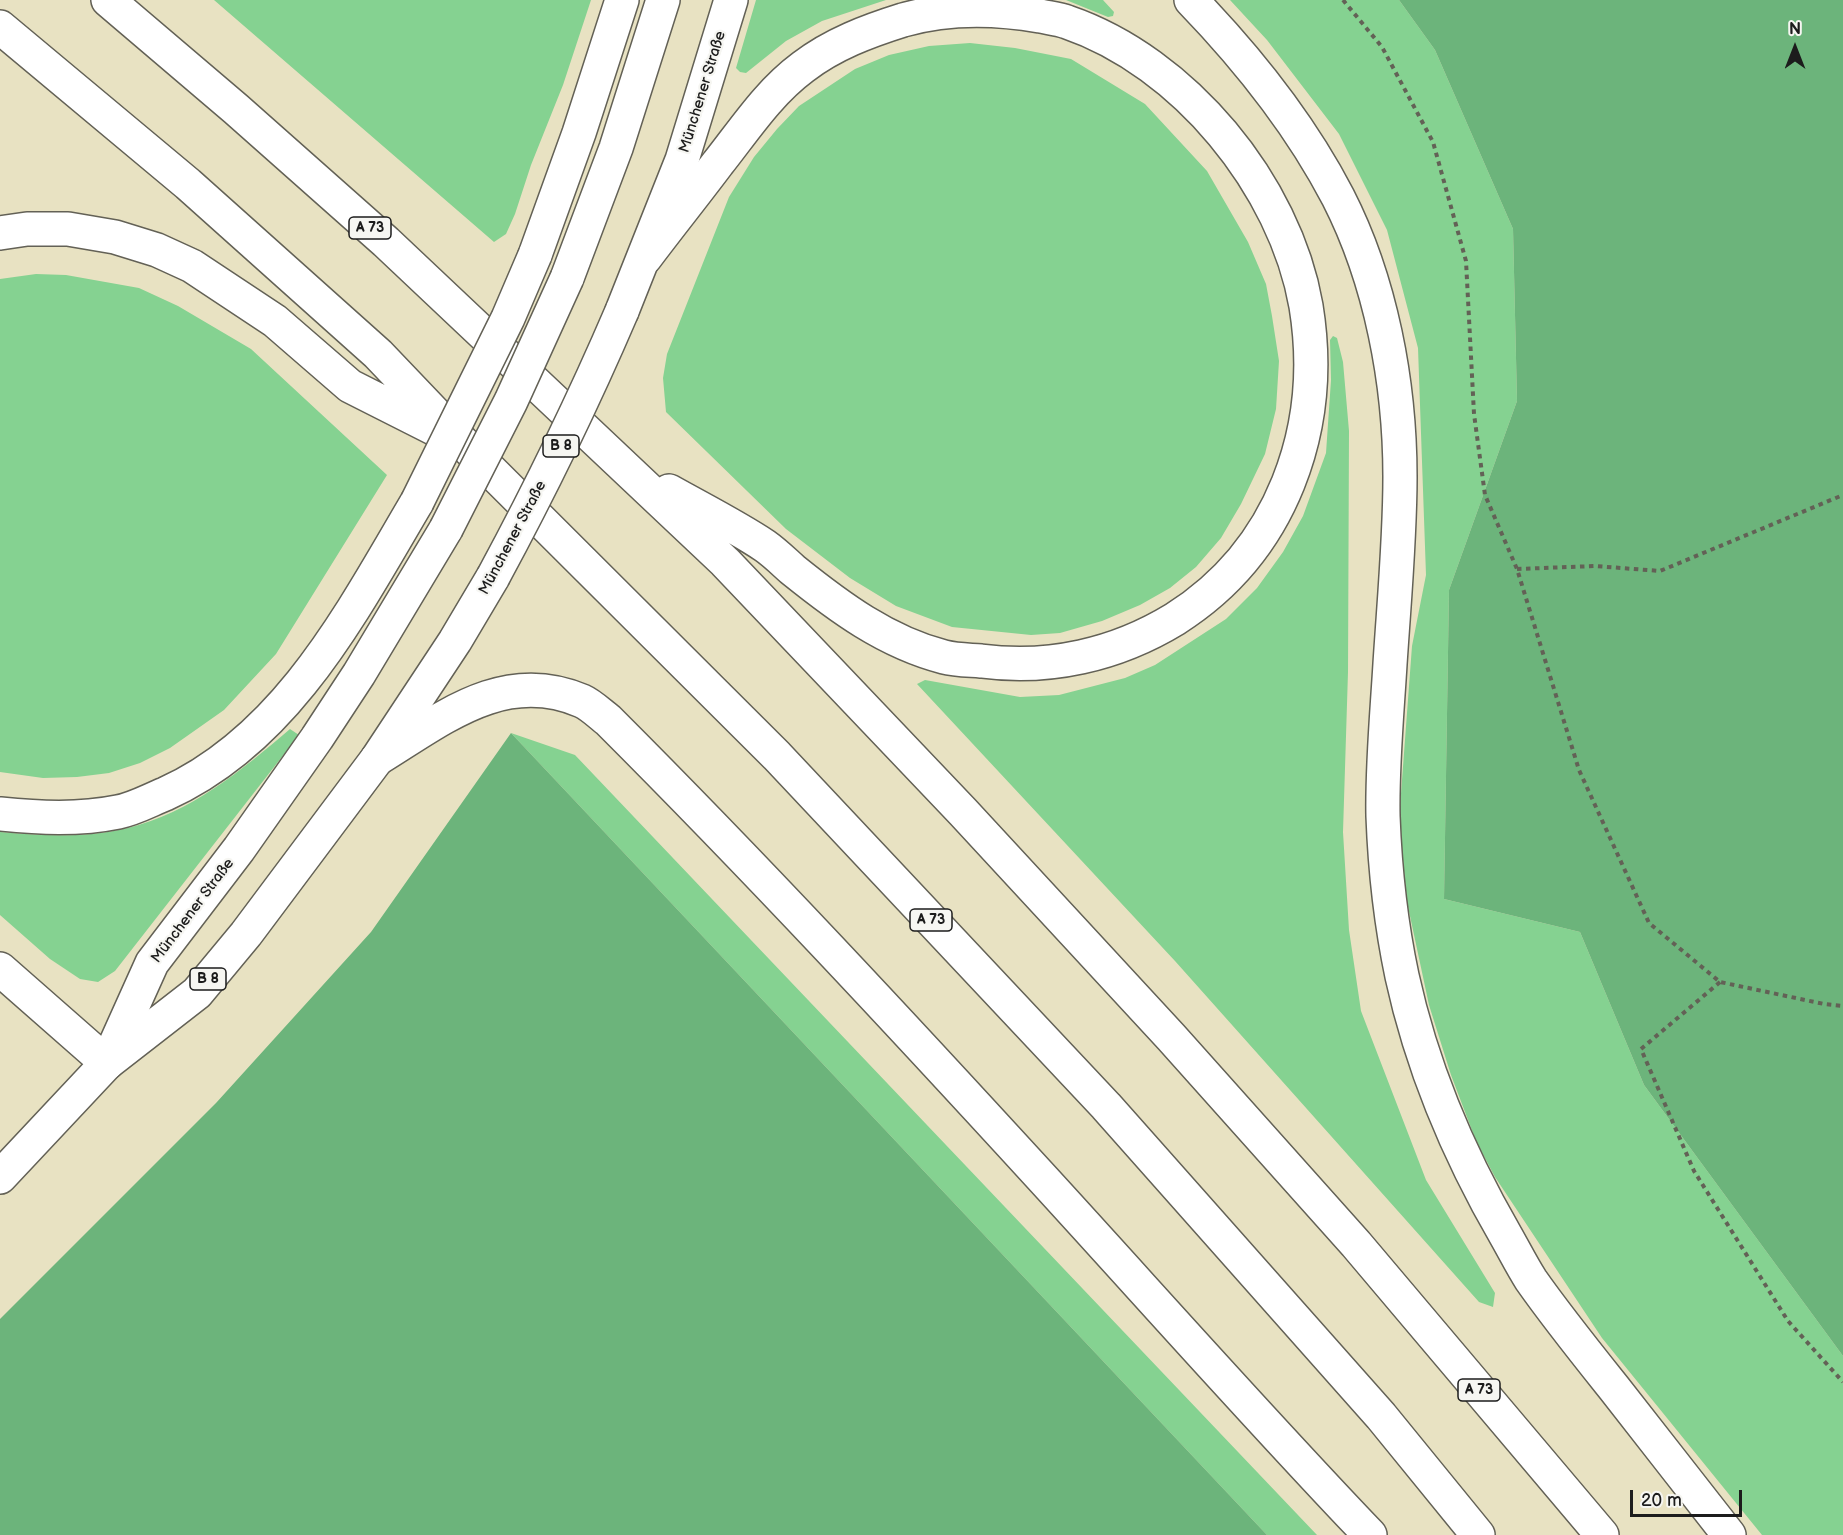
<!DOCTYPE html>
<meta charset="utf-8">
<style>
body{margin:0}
#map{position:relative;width:1843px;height:1535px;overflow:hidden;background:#e8e2c2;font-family:"Balsamiq Sans",sans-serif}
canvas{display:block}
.north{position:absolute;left:1765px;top:18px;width:60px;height:60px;-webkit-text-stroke:4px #f6f6f2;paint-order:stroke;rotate:0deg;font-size:16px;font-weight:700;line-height:24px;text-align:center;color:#1c1c1c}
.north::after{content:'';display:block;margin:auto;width:21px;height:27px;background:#1c1c1c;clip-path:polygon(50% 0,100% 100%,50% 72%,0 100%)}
.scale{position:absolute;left:1630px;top:1490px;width:112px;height:27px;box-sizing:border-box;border:3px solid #1c1c1c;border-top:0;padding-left:8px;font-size:18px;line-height:21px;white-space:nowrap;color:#1c1c1c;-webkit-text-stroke:4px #f6f6f2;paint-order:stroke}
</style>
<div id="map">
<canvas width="1843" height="1535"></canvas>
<div class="north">N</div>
<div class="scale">20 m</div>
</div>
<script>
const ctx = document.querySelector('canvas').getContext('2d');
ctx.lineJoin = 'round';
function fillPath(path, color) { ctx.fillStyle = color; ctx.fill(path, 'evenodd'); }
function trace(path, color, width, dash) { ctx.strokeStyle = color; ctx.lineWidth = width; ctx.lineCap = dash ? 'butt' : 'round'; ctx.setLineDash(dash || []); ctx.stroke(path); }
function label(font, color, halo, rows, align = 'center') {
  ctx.font = font + ' "Balsamiq Sans",sans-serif'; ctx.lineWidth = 4.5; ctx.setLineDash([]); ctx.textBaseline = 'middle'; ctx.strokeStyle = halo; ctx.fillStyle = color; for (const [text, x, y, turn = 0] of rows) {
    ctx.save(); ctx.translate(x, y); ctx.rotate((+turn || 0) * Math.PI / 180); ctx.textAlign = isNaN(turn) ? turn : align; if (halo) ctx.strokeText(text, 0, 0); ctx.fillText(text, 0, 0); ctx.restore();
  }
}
fillPath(new Path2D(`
 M 214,0 L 591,0 L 563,85 L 531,165 L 515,214 L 506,234 L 494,242 Z
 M 756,0 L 886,0 L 822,21 L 786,41 L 746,73 L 740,72 L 736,68 Z
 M 1066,0 L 1103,0 L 1114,12 L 1113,16 L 1108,17 Z
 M 1230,0 L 1399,0 L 1435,50 L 1513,229 L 1517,401 L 1449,590 L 1444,899 L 1580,932 L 1644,1085 L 1843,1356 L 1843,1535 L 1762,1535 L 1602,1338 L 1495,1177 L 1476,1141 L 1451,1075 L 1429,1005 L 1407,902 L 1399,820 L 1412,646 L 1426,575 L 1418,348 L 1387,230 L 1339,134 L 1267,40 Z
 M 970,43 L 1015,48 L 1071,59 L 1145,104 L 1207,171 L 1248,242 L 1266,284 L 1272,316 L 1279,361 L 1276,409 L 1265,454 L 1241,504 L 1221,538 L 1196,567 L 1170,588 L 1140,605 L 1102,621 L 1060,633 L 1031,635 L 952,627 L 896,606 L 850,578 L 786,529 L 666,412 L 663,378 L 667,354 L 729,197 L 754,157 L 777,129 L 799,106 L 855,69 L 889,55 L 929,46 Z
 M 36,274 L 66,275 L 139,288 L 178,306 L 251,349 L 387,475 L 276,654 L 224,710 L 170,748 L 140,763 L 109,773 L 77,777 L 43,778 L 0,772 L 0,279 Z
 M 1333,336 L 1337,338 L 1343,362 L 1349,431 L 1348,672 L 1343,832 L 1349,930 L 1361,1011 L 1426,1180 L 1495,1293 L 1493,1307 L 1479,1302 L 1175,961 L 917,684 L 925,680 L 1020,697 L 1059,695 L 1125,678 L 1155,665 L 1226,619 L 1257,588 L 1283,552 L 1303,516 L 1326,453 L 1331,380 L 1330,340 Z
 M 290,729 L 299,735 L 115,971 L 98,982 L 80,979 L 50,959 L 0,915 L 0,832 C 42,836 86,838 128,828 C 190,813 242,770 290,729 Z
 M 511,733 L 575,755 L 1317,1535 L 1267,1535 Z`), '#85d291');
fillPath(new Path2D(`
 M 1399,0 L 1843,0 L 1843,1356 L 1644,1085 L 1580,932 L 1444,899 L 1449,590 L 1517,401 L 1513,229 L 1435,50 Z
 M 511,733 L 1267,1535 L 0,1535 L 0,1319 L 216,1103 L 371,932 Z`), '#6cb47b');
const secondary = new Path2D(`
 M 567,278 L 616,148 L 663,0
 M 0,1177 L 107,1063 L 152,963 L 239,849 L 317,738 L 359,674 L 446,529`);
const primary = new Path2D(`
 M 622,311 L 682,160 L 731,0
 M 107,1063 L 197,993 L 246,934 L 377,759 L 455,641 L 493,577`);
const highway = new Path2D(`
 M 108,0 L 236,109 L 386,242 L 725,562 L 963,812 L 1171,1037 L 1356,1244 L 1602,1535
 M 1191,0 C 1248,59 1300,124 1338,197 C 1381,281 1400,383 1400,477 C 1400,539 1394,602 1390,664 C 1387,714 1382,766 1383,816 C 1385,870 1391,924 1402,976 C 1422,1068 1459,1155 1506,1236 C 1514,1250 1522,1266 1531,1280 C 1557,1317 1586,1353 1614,1388 C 1652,1437 1691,1486 1729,1535
 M 0,27 L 188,184 L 378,354 L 462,442 L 777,756 L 1106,1106 L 1381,1416 L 1478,1535
 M 0,233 L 27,229 L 68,229 L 115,237 L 157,250 L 192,266 L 275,321 L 350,386 L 439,431
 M 535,255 L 579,133 L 622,0
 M 645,258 C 669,226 694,195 718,163 C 745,129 768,93 803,67 C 833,44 868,31 903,20 C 949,7 994,8 1040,16 C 1049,18 1059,19 1067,22 C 1184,62 1285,185 1306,306 C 1326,429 1282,551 1175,619 C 1116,655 1049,670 981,661 C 969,660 956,660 944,657 C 886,642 839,607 793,570 C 784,562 775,553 765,546 C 735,526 701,509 669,491
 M 377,759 C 441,720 503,667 582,701 C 591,705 600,714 608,720 C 757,869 901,1024 1044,1180 C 1152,1298 1259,1419 1370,1535
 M 0,814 C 39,818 79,820 118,812 C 134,809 150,800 165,794 C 287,739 352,612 417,502
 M 0,969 L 107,1063`);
trace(secondary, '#636156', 36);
trace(primary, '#636156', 36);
trace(highway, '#636156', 36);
trace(new Path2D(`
 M 1343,0 L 1382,47 L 1433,142 L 1466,261 L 1474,414 L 1485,495 L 1517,569 L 1579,770 L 1649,923 L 1720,982 L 1824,1004 L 1843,1006
 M 1517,569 L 1595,566 L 1660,571 L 1843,495
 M 1720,982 L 1641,1049 L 1694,1171 L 1788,1321 L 1843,1382`), '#636156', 4, [4.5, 4.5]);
trace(secondary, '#fff', 33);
trace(primary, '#fff', 33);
trace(highway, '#fff', 33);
const secondaryBridge = new Path2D(`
 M 446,529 L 511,401 L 567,278`);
const primaryBridge = new Path2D(`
 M 493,577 C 540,490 583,402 622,311`);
const highwayBridge = new Path2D(`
 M 417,502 L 508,318 L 535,255`);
trace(secondaryBridge, '#636156', 36, []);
trace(primaryBridge, '#636156', 36, []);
trace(highwayBridge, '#636156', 36, []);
trace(secondaryBridge, '#fff', 33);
trace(primaryBridge, '#fff', 33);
trace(highwayBridge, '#fff', 33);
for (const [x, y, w] of [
 [370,228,42],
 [561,446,36],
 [931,920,42],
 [208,979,36],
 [1479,1390,42]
]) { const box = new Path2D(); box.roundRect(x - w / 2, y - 11, w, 22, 4.5); ctx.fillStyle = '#f6f6f2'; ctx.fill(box); trace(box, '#1c1c1c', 1.5); }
label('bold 14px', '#1c1c1c', null, [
 ["A 73",370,228],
 ["B 8",561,446],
 ["A 73",931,920],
 ["B 8",208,979],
 ["A 73",1479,1390]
]);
label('15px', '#1c1c1c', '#f6f6f2', [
 ["Münchener Straße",703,92,-73],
 ["Münchener Straße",513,538,-62],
 ["Münchener Straße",193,911,-53]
]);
</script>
